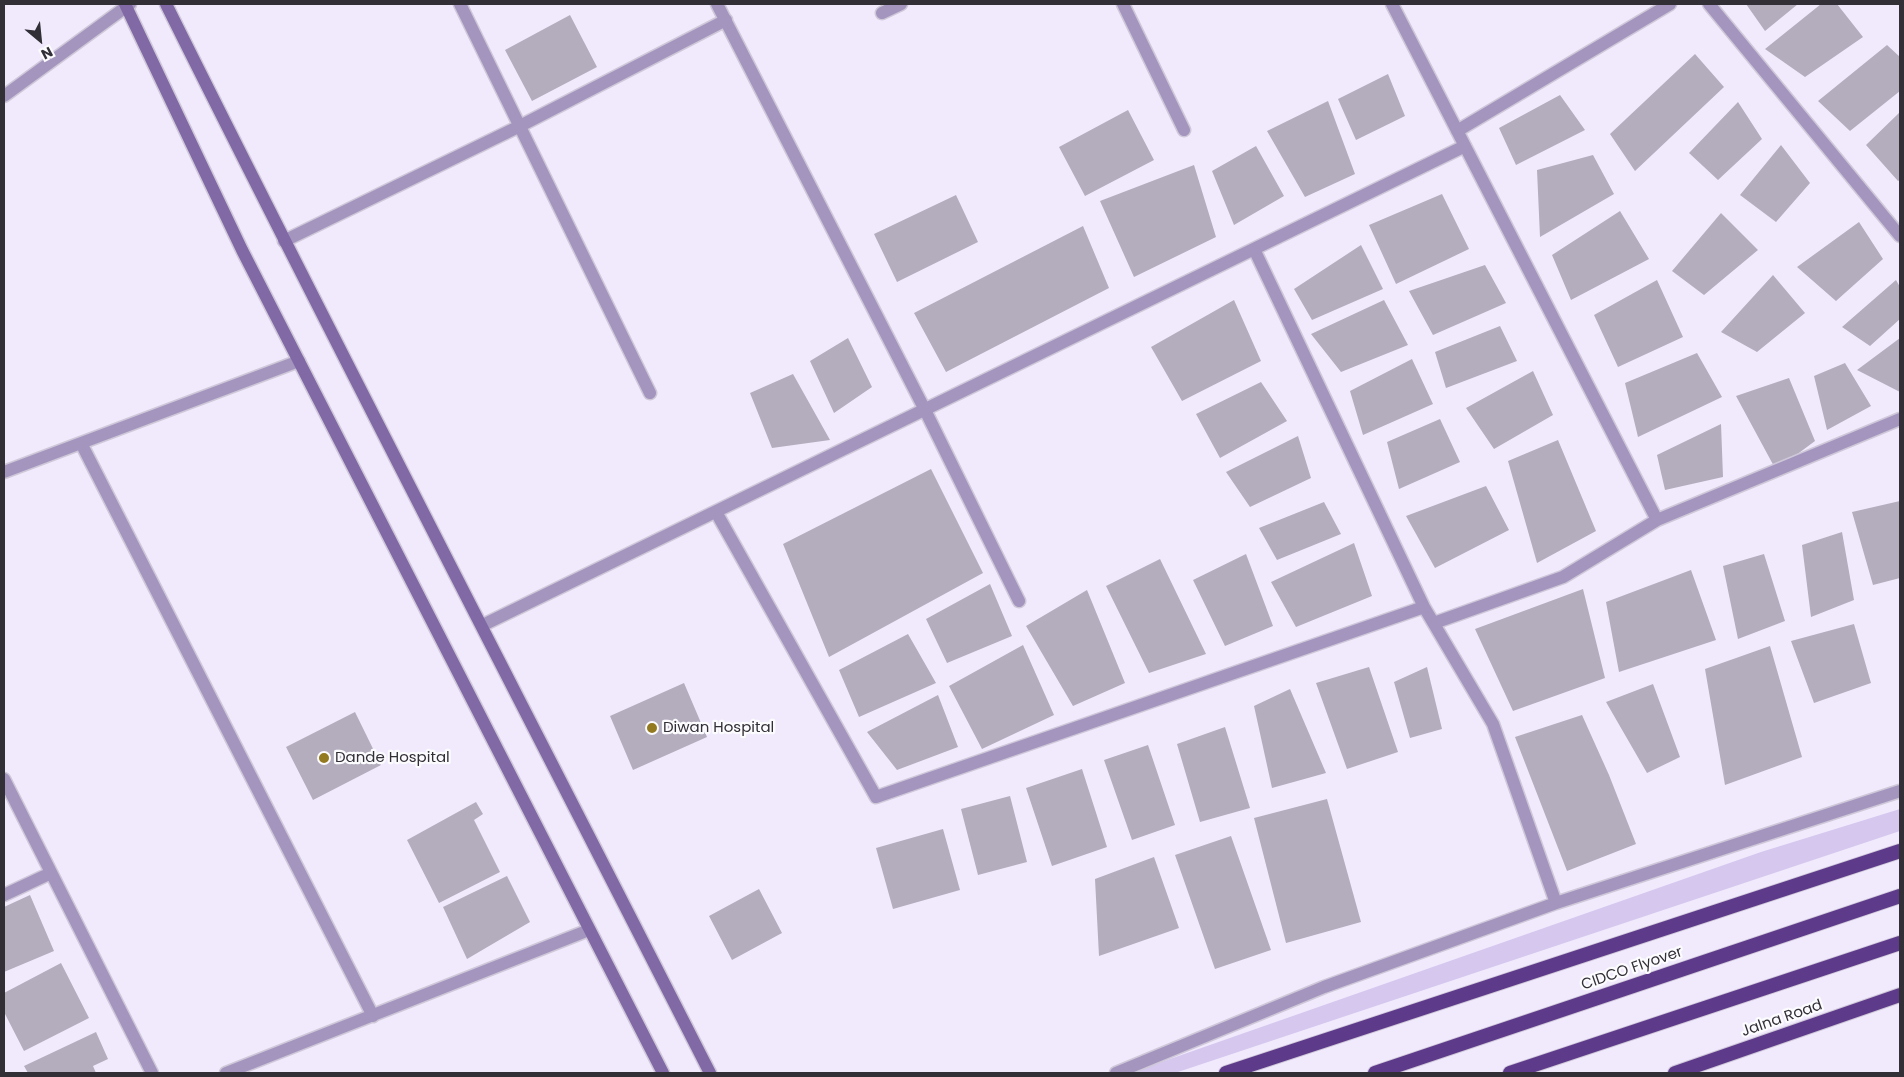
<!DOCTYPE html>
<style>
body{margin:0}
#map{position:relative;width:1904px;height:1077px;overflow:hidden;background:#f1eafd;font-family:Poppins,sans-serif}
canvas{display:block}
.frame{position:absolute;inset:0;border:5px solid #322f36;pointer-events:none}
.north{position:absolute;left:15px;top:15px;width:50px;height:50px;-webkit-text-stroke:4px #fcfbfe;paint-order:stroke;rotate:152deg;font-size:14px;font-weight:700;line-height:20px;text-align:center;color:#322f36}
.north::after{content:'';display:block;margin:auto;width:18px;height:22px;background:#322f36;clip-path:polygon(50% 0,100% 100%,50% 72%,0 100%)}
</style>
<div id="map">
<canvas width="1904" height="1077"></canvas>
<div class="frame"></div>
<div class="north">N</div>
</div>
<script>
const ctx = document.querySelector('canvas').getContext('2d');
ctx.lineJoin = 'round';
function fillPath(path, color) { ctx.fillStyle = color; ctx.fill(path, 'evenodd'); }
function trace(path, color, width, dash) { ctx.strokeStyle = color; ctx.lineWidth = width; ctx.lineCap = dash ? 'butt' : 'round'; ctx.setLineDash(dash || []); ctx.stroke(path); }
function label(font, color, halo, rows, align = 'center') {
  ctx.font = font + ' Poppins,sans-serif'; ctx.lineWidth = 4.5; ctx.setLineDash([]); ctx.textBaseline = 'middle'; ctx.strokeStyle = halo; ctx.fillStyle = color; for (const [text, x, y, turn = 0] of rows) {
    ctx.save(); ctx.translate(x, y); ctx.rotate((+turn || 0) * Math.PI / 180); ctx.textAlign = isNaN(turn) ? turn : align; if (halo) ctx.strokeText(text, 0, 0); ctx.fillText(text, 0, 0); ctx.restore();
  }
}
fillPath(new Path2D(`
 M 1900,809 L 1900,831 L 1175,1073 L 1130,1073 L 1761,852 Z`), '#d5c7ee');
fillPath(new Path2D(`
 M 1746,4 L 1798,4 L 1765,31 Z
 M 1821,4 L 1837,4 L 1863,37 L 1805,77 L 1765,49 Z
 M 570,15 L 597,67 L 532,101 L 505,50 Z
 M 1887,45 L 1900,57 L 1900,91 L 1850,131 L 1818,101 Z
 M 1695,54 L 1724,87 L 1635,171 L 1610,134 Z
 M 1388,74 L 1405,116 L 1356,140 L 1338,99 Z
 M 1560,95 L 1585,130 L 1516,165 L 1499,128 Z
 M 1328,101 L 1355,174 L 1305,197 L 1267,131 Z
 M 1738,102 L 1762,139 L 1718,180 L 1689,153 Z
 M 1128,110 L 1154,160 L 1085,196 L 1059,147 Z
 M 1900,112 L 1900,180 L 1898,181 L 1866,145 Z
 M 1781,145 L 1810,183 L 1776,222 L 1740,195 Z
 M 1256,146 L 1284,196 L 1234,225 L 1212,171 Z
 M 1593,155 L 1614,194 L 1540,237 L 1537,170 Z
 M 1194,165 L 1216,237 L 1134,277 L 1100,201 Z
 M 1442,194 L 1469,249 L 1396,284 L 1369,225 Z
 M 956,195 L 978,242 L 897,282 L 874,234 Z
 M 1620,211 L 1649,259 L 1571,300 L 1552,255 Z
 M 1721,213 L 1758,250 L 1704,295 L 1672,271 Z
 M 1859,222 L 1883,259 L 1836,301 L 1797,267 Z
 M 1083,226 L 1109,288 L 946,372 L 914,313 Z
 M 1361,245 L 1383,289 L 1312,320 L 1294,289 Z
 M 1485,265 L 1506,303 L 1433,335 L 1409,291 Z
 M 1773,275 L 1805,313 L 1757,352 L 1721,332 Z
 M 1657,280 L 1683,337 L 1618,367 L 1594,315 Z
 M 1896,280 L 1900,287 L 1900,319 L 1870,346 L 1842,327 Z
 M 1234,300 L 1261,361 L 1182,401 L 1151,347 Z
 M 1384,300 L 1408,345 L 1341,372 L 1311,334 Z
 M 1500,326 L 1517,361 L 1446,388 L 1435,352 Z
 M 848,338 L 872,387 L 834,413 L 810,361 Z
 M 1900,338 L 1900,392 L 1857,370 Z
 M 1697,353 L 1722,397 L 1638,437 L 1625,383 Z
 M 1412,359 L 1433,404 L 1363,435 L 1350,391 Z
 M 1845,363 L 1871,406 L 1827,430 L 1814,376 Z
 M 1533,371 L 1553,415 L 1494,449 L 1466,408 Z
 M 793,374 L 830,440 L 772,448 L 750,393 Z
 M 1789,378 L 1815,441 L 1776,470 L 1736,396 Z
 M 1261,382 L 1287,421 L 1220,458 L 1196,414 Z
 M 1440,419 L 1460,462 L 1399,489 L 1387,442 Z
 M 1721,424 L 1723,477 L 1665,490 L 1657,455 Z
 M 1298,436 L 1311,478 L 1250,507 L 1226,472 Z
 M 1558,440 L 1596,531 L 1537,563 L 1508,461 Z
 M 931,469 L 983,573 L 829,657 L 783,544 Z
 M 1486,486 L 1509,530 L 1435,568 L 1406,516 Z
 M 1900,501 L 1900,578 L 1873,585 L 1852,512 Z
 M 1324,502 L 1341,534 L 1277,560 L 1259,528 Z
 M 1842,532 L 1854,600 L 1811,617 L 1802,545 Z
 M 1354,543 L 1372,596 L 1296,627 L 1271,582 Z
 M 1246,554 L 1273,626 L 1225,646 L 1193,580 Z
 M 1764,554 L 1785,621 L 1738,639 L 1723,566 Z
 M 1160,559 L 1206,654 L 1149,673 L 1106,586 Z
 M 1691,570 L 1716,640 L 1619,672 L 1606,602 Z
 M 990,584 L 1012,636 L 947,663 L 926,619 Z
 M 1583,589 L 1605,678 L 1513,711 L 1475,629 Z
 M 1087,590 L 1125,683 L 1073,706 L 1026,626 Z
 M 1854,624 L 1871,683 L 1814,703 L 1791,641 Z
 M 908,634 L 936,683 L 859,717 L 839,670 Z
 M 1023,645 L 1054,715 L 982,749 L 949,686 Z
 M 1770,646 L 1802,757 L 1725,785 L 1705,669 Z
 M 1369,667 L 1398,752 L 1347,769 L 1316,683 Z
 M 1427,667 L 1442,729 L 1410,738 L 1394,682 Z
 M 684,683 L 707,737 L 633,770 L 610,716 Z
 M 1653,684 L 1680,757 L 1647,773 L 1606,702 Z
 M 1290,689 L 1326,773 L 1272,788 L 1254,706 Z
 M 938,695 L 958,747 L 897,770 L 867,732 Z
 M 355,712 L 381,765 L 313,800 L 286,747 Z
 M 1582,715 L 1609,775 L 1636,844 L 1567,871 L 1515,737 Z
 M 1225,727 L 1250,808 L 1200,822 L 1177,744 Z
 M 1148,745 L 1175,825 L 1132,840 L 1104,760 Z
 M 1082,769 L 1107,847 L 1052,866 L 1026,788 Z
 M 1010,796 L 1027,862 L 978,875 L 961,809 Z
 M 1327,799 L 1361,922 L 1286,943 L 1254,818 Z
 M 476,802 L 483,814 L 474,820 L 500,872 L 439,903 L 407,840 Z
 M 943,829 L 960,890 L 893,909 L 876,848 Z
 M 1231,836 L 1271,950 L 1215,969 L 1175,855 Z
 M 1154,857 L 1179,928 L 1099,956 L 1095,879 Z
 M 507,876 L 530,922 L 467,959 L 443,907 Z
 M 759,889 L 782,933 L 732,960 L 709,916 Z
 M 30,895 L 54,951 L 4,972 L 4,907 Z
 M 61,963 L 89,1018 L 24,1051 L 4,1012 L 4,993 Z
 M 96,1032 L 108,1059 L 93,1066 L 96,1073 L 28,1073 L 24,1066 Z`), '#b3adbe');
const minor = new Path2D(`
 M 460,4 L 650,393
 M 717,4 L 925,410 L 1019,601
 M 1123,4 L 1184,130
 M 1392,4 L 1657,520
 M 1709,4 L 1900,236
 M 882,13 L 901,4
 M 4,96 L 130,4
 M 1457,131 L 1670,4
 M 284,241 L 520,126 L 726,20
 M 81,443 L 373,1016
 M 4,472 L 299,361
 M 716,512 L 876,797 L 1424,607 L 1254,249
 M 1424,607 L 1493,724 L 1556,903
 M 1434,623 L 1563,577 L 1657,520 L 1900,419
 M 483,625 L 1465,146
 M 4,779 L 152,1073
 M 4,895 L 51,873
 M 226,1073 L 589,930
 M 1116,1073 L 1324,987 L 1556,903 L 1900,791`);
const secondary = new Path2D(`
 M 125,4 L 242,250 L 663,1073
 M 166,4 C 344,362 529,717 710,1073`);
const trunk = new Path2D(`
 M 1226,1073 L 1900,851
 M 1375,1073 L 1900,896
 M 1510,1073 L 1900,943
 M 1675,1073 L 1900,995`);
trace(minor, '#cfc8d9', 15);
trace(secondary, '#cfc8d9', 15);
trace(trunk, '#cfc8d9', 16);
trace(minor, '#a495bf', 12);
trace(secondary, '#8169a6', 12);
trace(trunk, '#5e3a8a', 14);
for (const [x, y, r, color] of [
 [652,728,6,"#93791f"],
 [324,758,6,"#93791f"]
]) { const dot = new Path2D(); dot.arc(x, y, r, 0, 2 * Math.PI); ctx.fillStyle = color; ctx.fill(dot); trace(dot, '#fcfbfe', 2); }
label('15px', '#322f36', '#fcfbfe', [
 ["Diwan Hospital",663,728],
 ["Dande Hospital",335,758]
], 'left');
label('15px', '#322f36', '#fcfbfe', [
 ["CIDCO Flyover",1632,969,-19],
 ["Jalna Road",1782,1019,-19]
]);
</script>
